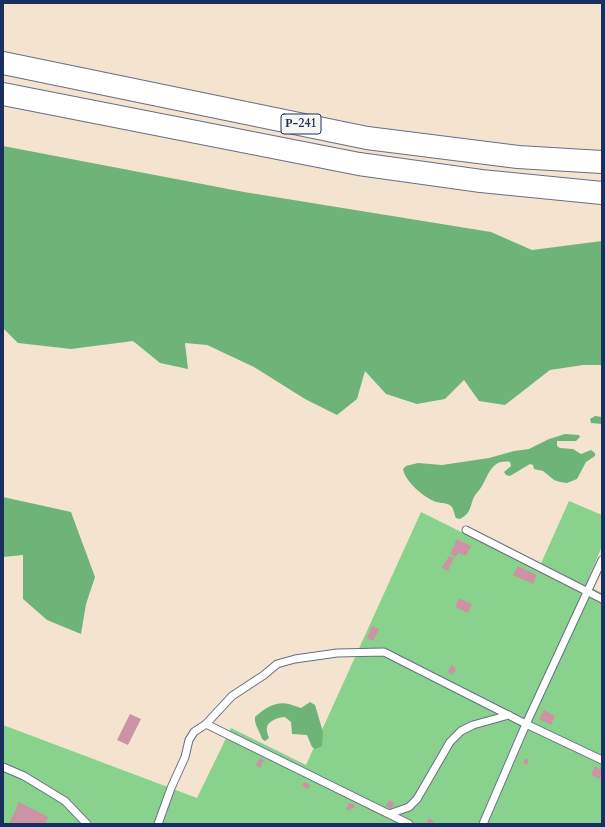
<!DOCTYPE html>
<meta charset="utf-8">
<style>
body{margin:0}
#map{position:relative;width:605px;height:827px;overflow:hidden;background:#f4e4cf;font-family:Cardo,serif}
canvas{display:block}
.frame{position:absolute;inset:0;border:4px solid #1b2f5e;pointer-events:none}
</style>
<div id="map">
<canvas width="605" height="827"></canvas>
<div class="frame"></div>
</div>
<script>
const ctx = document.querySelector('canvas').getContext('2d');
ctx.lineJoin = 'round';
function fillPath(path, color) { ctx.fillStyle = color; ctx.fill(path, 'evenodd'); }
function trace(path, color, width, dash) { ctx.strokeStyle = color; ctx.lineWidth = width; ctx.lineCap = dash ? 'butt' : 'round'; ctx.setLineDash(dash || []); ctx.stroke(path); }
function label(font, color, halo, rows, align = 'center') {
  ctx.font = font + ' Cardo,serif'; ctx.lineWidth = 3.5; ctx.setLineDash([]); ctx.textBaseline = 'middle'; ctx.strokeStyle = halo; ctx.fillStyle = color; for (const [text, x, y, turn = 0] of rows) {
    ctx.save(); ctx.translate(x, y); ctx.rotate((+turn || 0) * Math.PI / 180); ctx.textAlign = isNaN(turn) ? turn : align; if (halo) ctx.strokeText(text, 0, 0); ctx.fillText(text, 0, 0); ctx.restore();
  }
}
fillPath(new Path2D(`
 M 569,501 L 602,515 L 602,546 L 586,585 L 602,593 L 602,824 L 3,824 L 3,725 L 197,798 L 231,728 L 306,765 L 421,512 L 538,570 Z`), '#89d28e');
fillPath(new Path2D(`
 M 3,146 L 244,192 L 491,232 L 532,250 L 602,241 L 602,365 L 583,365 L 550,370 L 505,405 L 479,401 L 464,380 L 445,399 L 417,404 L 386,394 L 365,371 L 357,399 L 337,415 L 305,399 L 254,367 L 207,345 L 185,343 L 188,369 L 160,363 L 133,341 L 71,349 L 18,343 L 3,328 Z
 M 595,416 L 602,417 L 602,424 L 591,423 L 590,419 Z
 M 565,434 L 579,435 L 580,437 L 576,441 L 557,441 L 557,446 L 560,448 L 573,449 L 581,454 L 591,450 L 595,453 L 595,456 L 586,462 L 577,479 L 567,483 L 560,482 L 554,480 L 543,471 L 534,469 L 533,465 L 530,464 L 510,476 L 506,475 L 504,472 L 511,466 L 510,462 C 492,459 489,474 482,486 C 479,491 475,494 473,499 C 470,508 470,514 460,519 L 456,518 C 454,514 454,509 451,506 C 448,503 441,503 436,502 C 425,498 405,482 403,469 L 406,466 L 418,463 L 442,465 L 489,458 L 514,451 L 529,449 L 549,439 Z
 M 3,497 L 71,512 L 95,577 L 86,604 L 81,634 L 47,620 L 23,599 L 23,555 L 3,557 Z
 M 310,702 L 315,705 L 323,732 L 322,746 L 315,749 L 312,747 L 307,735 L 292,734 L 291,722 L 285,717 C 279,717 268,721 267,727 C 266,730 268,735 269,738 L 265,741 L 262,739 C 260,732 254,724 255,717 C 264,709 275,701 289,704 C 293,705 297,707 301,708 Z`), '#6eb479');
fillPath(new Path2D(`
 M 457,539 L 471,546 L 466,556 L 458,553 L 456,557 L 450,554 Z
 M 449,556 L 454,558 L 448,571 L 442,568 Z
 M 518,566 L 537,575 L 533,584 L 513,575 Z
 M 459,598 L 472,604 L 468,613 L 455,607 Z
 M 372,626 L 379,629 L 373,641 L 367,638 Z
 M 451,665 L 456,668 L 453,675 L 448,672 Z
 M 544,710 L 555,716 L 551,725 L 539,719 Z
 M 130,714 L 141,719 L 128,745 L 117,740 Z
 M 260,758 L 264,760 L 260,768 L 256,765 Z
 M 525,758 L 529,760 L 527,765 L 523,763 Z
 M 595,766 L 602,770 L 600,779 L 591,775 Z
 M 304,782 L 310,785 L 308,789 L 302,786 Z
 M 389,800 L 394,803 L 391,809 L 386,806 Z
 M 19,802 L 48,817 L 45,824 L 9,824 Z
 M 349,803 L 355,805 L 353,809 L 351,808 L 350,811 L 346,809 Z
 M 429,818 L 434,821 L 433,824 L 426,824 Z`), '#cd93a5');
const service = new Path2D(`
 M 466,530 L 602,599
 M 206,724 L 409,824
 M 3,767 L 24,776 L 65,801 L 87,824
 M 389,814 L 409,807 L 417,799 L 450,742 L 461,731 L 473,725 L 509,715
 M 158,824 L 171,788 L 185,757 L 189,740 L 194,732 L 206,724 L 232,696 L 264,675 L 277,664 L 295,659 L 337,653 L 384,652 L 526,724 L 602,760
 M 483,824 L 526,724 L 602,560`);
const trunk = new Path2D(`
 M 3,63 L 367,138 L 518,157 L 602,162
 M 3,94 L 359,164 L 481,181 L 602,193`);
trace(service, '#676e86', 9);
trace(trunk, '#676e86', 24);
trace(service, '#fff', 7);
trace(trunk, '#fff', 22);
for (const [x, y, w] of [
 [301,124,40]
]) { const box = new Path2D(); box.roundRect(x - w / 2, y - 10, w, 20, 3); ctx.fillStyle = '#f6f6f2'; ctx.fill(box); trace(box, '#1b2f5e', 1); }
label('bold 12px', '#1b2f5e', null, [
 ["Р-241",301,124]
]);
</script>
